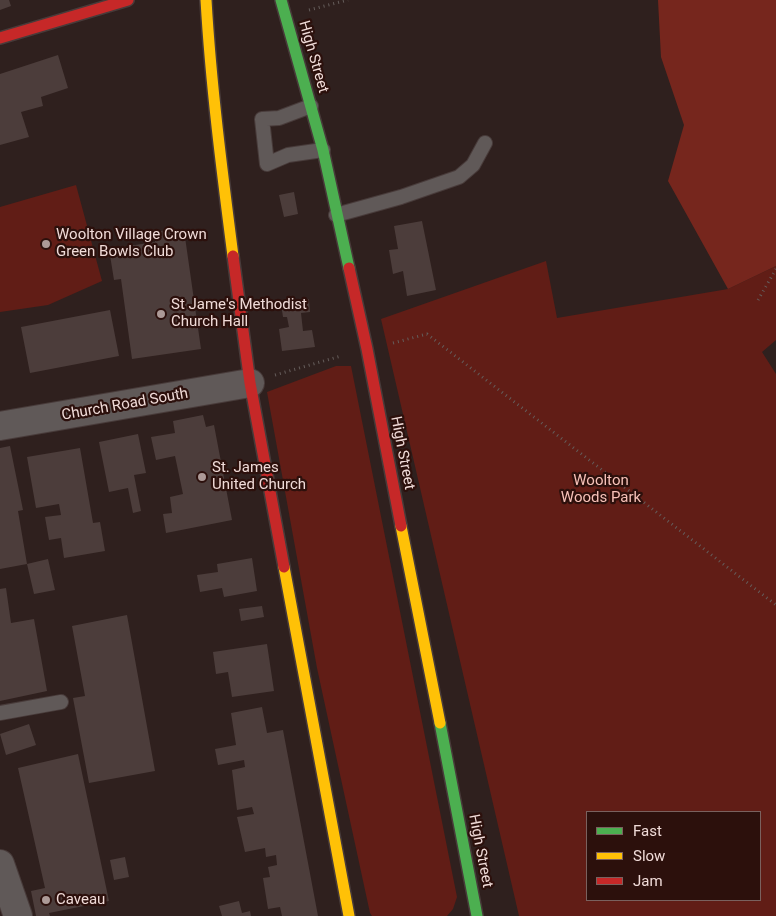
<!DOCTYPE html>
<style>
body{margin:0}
#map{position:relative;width:776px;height:916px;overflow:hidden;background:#2f201e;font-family:Roboto,sans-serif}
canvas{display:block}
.legend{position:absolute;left:586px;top:811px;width:175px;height:90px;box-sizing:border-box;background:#2c100c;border:1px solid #7a615e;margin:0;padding:6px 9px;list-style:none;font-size:15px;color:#f0dbd8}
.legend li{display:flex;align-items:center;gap:10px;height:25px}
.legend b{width:25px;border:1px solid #7a615e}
</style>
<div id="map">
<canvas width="776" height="916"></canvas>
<ul class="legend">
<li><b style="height:6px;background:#4caf50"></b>Fast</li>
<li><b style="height:6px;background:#ffc107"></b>Slow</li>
<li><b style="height:6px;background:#c62828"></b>Jam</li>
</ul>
</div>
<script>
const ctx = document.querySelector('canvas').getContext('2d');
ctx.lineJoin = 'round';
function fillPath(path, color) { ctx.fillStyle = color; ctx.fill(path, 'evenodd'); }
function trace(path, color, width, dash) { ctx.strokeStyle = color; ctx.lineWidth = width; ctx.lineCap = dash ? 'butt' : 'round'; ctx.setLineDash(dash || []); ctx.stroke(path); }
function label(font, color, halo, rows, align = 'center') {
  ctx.font = font + ' Roboto,sans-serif'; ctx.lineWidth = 4.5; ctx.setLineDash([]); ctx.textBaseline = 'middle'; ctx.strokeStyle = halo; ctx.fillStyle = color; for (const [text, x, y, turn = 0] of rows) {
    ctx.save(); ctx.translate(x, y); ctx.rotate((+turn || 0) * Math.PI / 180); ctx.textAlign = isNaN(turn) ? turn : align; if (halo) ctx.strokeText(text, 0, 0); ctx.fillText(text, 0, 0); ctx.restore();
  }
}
fillPath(new Path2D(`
 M 76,185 L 102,281 L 48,305 L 0,312 L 0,207 Z
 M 546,261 L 557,318 L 728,289 L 776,266 L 776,340 L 762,352 L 776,374 L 776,916 L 519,916 L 381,319 ZM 587,812 L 760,812 L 760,900 L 587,900 Z
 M 336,366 L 351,366 L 457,897 L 453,909 L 447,916 L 372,916 L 370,913 L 317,668 L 267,392 Z`), '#611d16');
fillPath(new Path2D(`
 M 658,0 L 776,0 L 776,266 L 728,289 L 668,181 L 684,125 L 661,57 Z`), '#76261d');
fillPath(new Path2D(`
 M 0,0 L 9,0 L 11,6 L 0,10 Z
 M 58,55 L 68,88 L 41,97 L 43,106 L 21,112 L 29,137 L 0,145 L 0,74 Z
 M 294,192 L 298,214 L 284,217 L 279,195 Z
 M 422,221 L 436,290 L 407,296 L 403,271 L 393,274 L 389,250 L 398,249 L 394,226 Z
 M 174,229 L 175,239 L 185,237 L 201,349 L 132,359 L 121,279 L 114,280 L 109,249 L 155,242 L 154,232 Z
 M 309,299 L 310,312 L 301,313 L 303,331 L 312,330 L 315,347 L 282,351 L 279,329 L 289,327 L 287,317 L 283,317 L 281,304 Z
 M 110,310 L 119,356 L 30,373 L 21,327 Z
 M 203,415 L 206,427 L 214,425 L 232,520 L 166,533 L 163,514 L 172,513 L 170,497 L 183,494 L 175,456 L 156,460 L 151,437 L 175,433 L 173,421 Z
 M 138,434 L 146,473 L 134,475 L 141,511 L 133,513 L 128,488 L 109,492 L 99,442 Z
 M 10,446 L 23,510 L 18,511 L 27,564 L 48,559 L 55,590 L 34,594 L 27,564 L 0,569 L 0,448 Z
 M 80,448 L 93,523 L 100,522 L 105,551 L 64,558 L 61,538 L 49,540 L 45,517 L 61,515 L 59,504 L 36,508 L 27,457 Z
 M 252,558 L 257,591 L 224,597 L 222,588 L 200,592 L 197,575 L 218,572 L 217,564 Z
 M 6,588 L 11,623 L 34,619 L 47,691 L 0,701 L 0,589 Z
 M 262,606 L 264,617 L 241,621 L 239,609 Z
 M 127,615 L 155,771 L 89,783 L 73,698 L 85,696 L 72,626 Z
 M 267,644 L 274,691 L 232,697 L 228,672 L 216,674 L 213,652 Z
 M 262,707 L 267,733 L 283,730 L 318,916 L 282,916 L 280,907 L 268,909 L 263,878 L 270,877 L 268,867 L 277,865 L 276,855 L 266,857 L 265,848 L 245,852 L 237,817 L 254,814 L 252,807 L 237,810 L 232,770 L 245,767 L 244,760 L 218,765 L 215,749 L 236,745 L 231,713 Z
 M 29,724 L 36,745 L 6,755 L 0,734 Z
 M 78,754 L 109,901 L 49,913 L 50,916 L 36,916 L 31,891 L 45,888 L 18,768 Z
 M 125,857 L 129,877 L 114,880 L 110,860 Z
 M 239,901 L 242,913 L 250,911 L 251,916 L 222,916 L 219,906 Z`), '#4c3d3b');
const lane = new Path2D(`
 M 311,106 L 279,118 L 262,119 L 267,164 L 288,155 L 323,150
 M 336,215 L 401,197 L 459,177 L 473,165 L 485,143
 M 0,713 L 61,702`);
const street = new Path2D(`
 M 0,426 L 250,383
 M 0,864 L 18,916`);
const fast = new Path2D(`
 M 281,0 L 323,150 L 349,268
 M 440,723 L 477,916`);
const slow = new Path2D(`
 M 206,0 C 211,86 222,171 233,256
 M 401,526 L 440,723
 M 284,567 L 349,916`);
const jam = new Path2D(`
 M 0,38 L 128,0
 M 233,256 L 250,383 L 284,567
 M 349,268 L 367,349 L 401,526`);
trace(lane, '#483b3a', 16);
trace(street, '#483b3a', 30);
trace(fast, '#483b3a', 14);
trace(slow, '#483b3a', 14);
trace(jam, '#483b3a', 14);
trace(new Path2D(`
 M 309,10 L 348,0
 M 758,300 L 776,269
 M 393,343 L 427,334 L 776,605
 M 275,375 L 341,356`), '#655d5b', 3, [1, 4]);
trace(lane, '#605958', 14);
trace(street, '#605958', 28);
trace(fast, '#4caf50', 11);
trace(slow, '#ffc107', 11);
trace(jam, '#c62828', 11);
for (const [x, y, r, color] of [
 [46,244,5,"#ac9a97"],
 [161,314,5,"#ac9a97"],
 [202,477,5,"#ac9a97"],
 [46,900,5,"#ac9a97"]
]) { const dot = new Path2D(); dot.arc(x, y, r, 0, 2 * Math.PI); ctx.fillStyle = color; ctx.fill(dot); trace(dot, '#2c100c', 2); }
label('15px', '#f0dbd8', '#2c100c', [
 ["High Street",313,57,74],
 ["Church Road South",125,405,-10],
 ["High Street",402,453,79],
 ["High Street",480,851,79]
]);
label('15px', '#f0dbd8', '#2c100c', [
 ["Woolton Village Crown",56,235],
 ["Green Bowls Club",56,252],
 ["St Jame's Methodist",171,305],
 ["Church Hall",171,322],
 ["St. James",212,468],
 ["United Church",212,485],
 ["Caveau",56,900]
], 'left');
label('15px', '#f6c1b8', '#2c100c', [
 ["Woolton",601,481],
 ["Woods Park",601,498]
]);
</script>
